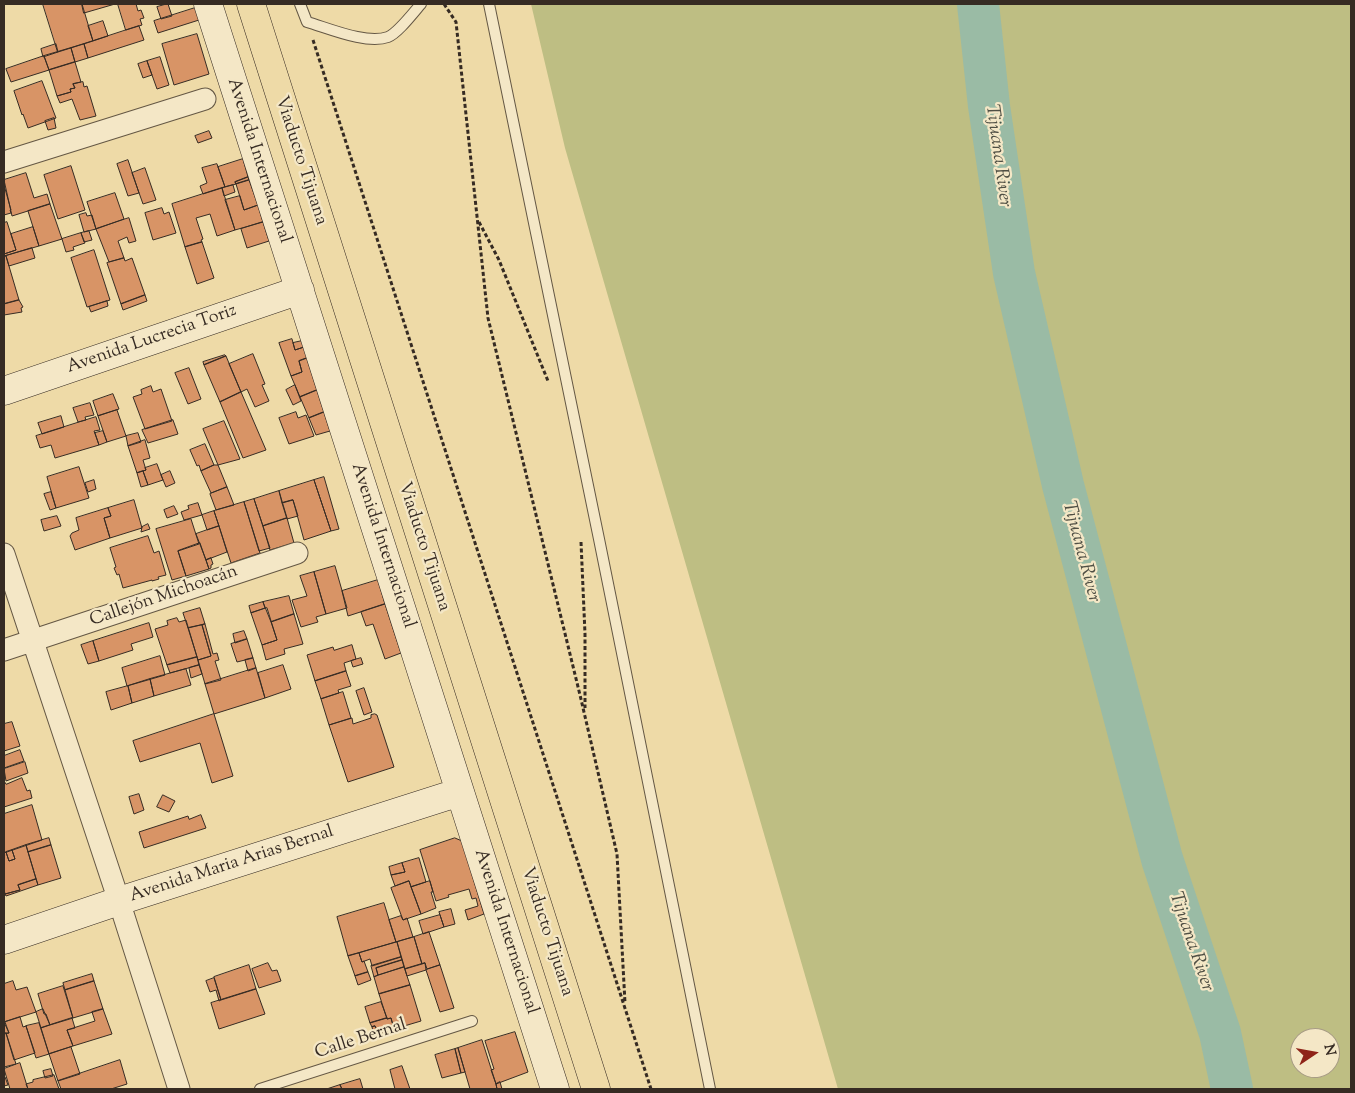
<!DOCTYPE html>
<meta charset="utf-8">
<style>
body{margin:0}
#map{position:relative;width:1355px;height:1093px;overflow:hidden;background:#eedaa7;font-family:"Sorts Mill Goudy",serif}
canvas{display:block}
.frame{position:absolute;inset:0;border:5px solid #362b23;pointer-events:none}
.north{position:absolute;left:1290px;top:1028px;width:50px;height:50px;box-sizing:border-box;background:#f4e7c6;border:1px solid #a89c85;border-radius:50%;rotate:78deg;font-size:14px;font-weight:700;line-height:20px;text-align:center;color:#362b23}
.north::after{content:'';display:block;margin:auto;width:18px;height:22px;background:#8f2418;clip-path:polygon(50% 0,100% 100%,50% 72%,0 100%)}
</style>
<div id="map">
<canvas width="1355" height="1093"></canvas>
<div class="frame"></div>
<div class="north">N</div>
</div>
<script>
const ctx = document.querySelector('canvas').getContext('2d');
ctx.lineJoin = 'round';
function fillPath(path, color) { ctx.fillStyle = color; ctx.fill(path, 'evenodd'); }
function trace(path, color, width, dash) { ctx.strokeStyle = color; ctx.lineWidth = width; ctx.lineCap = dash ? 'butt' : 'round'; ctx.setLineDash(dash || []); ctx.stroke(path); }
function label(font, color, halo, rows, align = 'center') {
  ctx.font = font + ' "Sorts Mill Goudy",serif'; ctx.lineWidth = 4.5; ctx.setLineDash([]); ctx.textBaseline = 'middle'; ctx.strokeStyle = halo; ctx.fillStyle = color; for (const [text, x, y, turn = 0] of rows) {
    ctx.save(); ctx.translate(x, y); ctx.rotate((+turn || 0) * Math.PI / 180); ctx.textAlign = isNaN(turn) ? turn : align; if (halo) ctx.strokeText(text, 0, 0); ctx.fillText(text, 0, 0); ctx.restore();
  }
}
fillPath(new Path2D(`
 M 531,4 L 1351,4 L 1351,1089 L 838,1089 L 565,148 ZM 1300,1038 L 1330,1038 L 1330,1068 L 1300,1068 Z`), '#bebe83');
trace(new Path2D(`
 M 978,4 L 989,106 L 1014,273 L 1063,485 L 1162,859 L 1220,1033 L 1232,1089`), '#9abba5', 42);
const building = new Path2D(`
 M 43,4 L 82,4 L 93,41 L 58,52 Z
 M 82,4 L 115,4 L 84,13 Z
 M 118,4 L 136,4 L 138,11 L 141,10 L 144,18 L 140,19 L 142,25 L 126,30 Z
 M 168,4 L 172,16 L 161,19 L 157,7 Z
 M 195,8 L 199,20 L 158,33 L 154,21 Z
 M 103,21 L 108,36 L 93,41 L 88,26 Z
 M 139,26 L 144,40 L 88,58 L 84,44 Z
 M 197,34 L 209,74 L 174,85 L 162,44 Z
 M 56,44 L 58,52 L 43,57 L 41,49 Z
 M 84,44 L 88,58 L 75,62 L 71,48 Z
 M 71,48 L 75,62 L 49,70 L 44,56 Z
 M 44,56 L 49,70 L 11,82 L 6,69 Z
 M 160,57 L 169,85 L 157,89 L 147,61 Z
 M 147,61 L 152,75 L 143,78 L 138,64 Z
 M 75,62 L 81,82 L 73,84 L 75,88 L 70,89 L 71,92 L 57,96 L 49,70 Z
 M 42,81 L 56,118 L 28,128 L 23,114 L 22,115 L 14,91 Z
 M 83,82 L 84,87 L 87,86 L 96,116 L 80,120 L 72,99 L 60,103 L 57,96 L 71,92 L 70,89 L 75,88 L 73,84 Z
 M 54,118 L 56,128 L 48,130 L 45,121 Z
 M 209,131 L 212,138 L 198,143 L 195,136 Z
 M 243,159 L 248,177 L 235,182 L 236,184 L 225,187 L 218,167 Z
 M 128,160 L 139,193 L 128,196 L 117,164 Z
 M 217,164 L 225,187 L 203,194 L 200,186 L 207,183 L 202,168 Z
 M 71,166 L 85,210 L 58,219 L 44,175 Z
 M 145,168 L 156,200 L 143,204 L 132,173 Z
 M 26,173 L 34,198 L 47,194 L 50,204 L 12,216 L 4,180 Z
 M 248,177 L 249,180 L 236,184 L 235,182 Z
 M 249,180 L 258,205 L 244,210 L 236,184 Z
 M 4,185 L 11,210 L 10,210 L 11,213 L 4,215 Z
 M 233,185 L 235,192 L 224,196 L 222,188 Z
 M 222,188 L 235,230 L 217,236 L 210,214 L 196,218 L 203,239 L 201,240 L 202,242 L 185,247 L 172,204 Z
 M 115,193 L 124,219 L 96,229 L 87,202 Z
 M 240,196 L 244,210 L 258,205 L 263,222 L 235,230 L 225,200 Z
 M 50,204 L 62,239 L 39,246 L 28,211 Z
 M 162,208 L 164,214 L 169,212 L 176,233 L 153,240 L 145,213 Z
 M 86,213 L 87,216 L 92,215 L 96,229 L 84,232 L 79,215 Z
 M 129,218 L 136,241 L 129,243 L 127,237 L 118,241 L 124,258 L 109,262 L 96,229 Z
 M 7,222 L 16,250 L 4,254 L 4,223 Z
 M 263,222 L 269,241 L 247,248 L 241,229 Z
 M 33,227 L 39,246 L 4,256 L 4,254 L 16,250 L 11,234 Z
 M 89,231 L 92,240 L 84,242 L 81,233 Z
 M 81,233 L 85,243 L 73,247 L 74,250 L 66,252 L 62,239 Z
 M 202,242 L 214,278 L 197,284 L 185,247 Z
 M 32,248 L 35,258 L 9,266 L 6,256 Z
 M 94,250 L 110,300 L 87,307 L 71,258 Z
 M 4,256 L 6,256 L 19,300 L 4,304 Z
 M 124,258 L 125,261 L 132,258 L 145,295 L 121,304 L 107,263 Z
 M 145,295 L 147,301 L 123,310 L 121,304 Z
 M 19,300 L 23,307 L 21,308 L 22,312 L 4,315 L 4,304 Z
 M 107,301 L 108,306 L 91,312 L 89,307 Z
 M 292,339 L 295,350 L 304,347 L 307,358 L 299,361 L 302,372 L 291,376 L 279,343 Z
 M 302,341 L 304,347 L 295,350 L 293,343 Z
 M 253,354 L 265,384 L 262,385 L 269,401 L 255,407 L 247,389 L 241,392 L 229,364 Z
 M 225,355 L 226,356 L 204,365 L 203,362 Z
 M 226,356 L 241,392 L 220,402 L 204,365 Z
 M 307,358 L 317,390 L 300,397 L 291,376 L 302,372 L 299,361 Z
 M 189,368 L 201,399 L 188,404 L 175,373 Z
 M 295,385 L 301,401 L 293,405 L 286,390 Z
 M 151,386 L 153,392 L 161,389 L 172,421 L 145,429 L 133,397 L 142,394 L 141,390 Z
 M 317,390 L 324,412 L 309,418 L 300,397 Z
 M 241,392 L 266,450 L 243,458 L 220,402 Z
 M 113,394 L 119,409 L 98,416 L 93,401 Z
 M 90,403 L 94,415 L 85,417 L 86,420 L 78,422 L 73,408 Z
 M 117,410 L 126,436 L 107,442 L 98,416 Z
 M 296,412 L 298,418 L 306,415 L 314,436 L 289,444 L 279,418 Z
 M 324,412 L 330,431 L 316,435 L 309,418 Z
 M 61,416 L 64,427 L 42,434 L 38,423 Z
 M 96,417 L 100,430 L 94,431 L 99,445 L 55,458 L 51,445 L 40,448 L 36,436 Z
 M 173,420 L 178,434 L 148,443 L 142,430 Z
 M 224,421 L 240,459 L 218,465 L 203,429 Z
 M 103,431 L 107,442 L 99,445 L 95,433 Z
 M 138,433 L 141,442 L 128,446 L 126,436 Z
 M 145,440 L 150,458 L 143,460 L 146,470 L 137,473 L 128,446 Z
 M 205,444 L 214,465 L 201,471 L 199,465 L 197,466 L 190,450 Z
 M 157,464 L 163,480 L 148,485 L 143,471 L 146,470 L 145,468 Z
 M 214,465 L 218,465 L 227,487 L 211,493 L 201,471 Z
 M 79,467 L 89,498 L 56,508 L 47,477 Z
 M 143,471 L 148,485 L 141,487 L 137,473 Z
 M 170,471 L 175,483 L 166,487 L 161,475 Z
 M 324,477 L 339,529 L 331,531 L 314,480 Z
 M 94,480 L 96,489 L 88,492 L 85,483 Z
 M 314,480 L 331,531 L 304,540 L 293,500 L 282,503 L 279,491 Z
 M 227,487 L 234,505 L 216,510 L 210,494 Z
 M 279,491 L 287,518 L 263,526 L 254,499 Z
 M 51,492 L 56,508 L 50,510 L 44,494 Z
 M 254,499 L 270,548 L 259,551 L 244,502 Z
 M 134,500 L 142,528 L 110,538 L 104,518 L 111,516 L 108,508 Z
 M 293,500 L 298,516 L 287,519 L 282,503 Z
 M 244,502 L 260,553 L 231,563 L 214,511 Z
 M 198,503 L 202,515 L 184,520 L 181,512 L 189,509 L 188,506 Z
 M 174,506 L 178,514 L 167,518 L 164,510 Z
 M 108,508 L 111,516 L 104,518 L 110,538 L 75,550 L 70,536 L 72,533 L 79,530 L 76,518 Z
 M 214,511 L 219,526 L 207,530 L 202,515 Z
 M 57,516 L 61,526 L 44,531 L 41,520 Z
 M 287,518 L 294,543 L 270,550 L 263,526 Z
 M 191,519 L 199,544 L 178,551 L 186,576 L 172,580 L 156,529 Z
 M 148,524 L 150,529 L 141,532 L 142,527 Z
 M 219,526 L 227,552 L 206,560 L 196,534 Z
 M 148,536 L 154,553 L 159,551 L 166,575 L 158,577 L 159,579 L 152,581 L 152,580 L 123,588 L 119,574 L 117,575 L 114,568 L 116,567 L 110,548 Z
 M 200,543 L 209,569 L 186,576 L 178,551 Z
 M 211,558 L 213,564 L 211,565 L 211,568 L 209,569 L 206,560 Z
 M 335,566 L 347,608 L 326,614 L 314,572 Z
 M 314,572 L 326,614 L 316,617 L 318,622 L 301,627 L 292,600 L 307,596 L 300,576 Z
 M 378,580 L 385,604 L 348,616 L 342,591 Z
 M 289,596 L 294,614 L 271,622 L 263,602 Z
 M 263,602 L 265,608 L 251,613 L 249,606 Z
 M 385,604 L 401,653 L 385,659 L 373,624 L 366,626 L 361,612 Z
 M 200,608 L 205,624 L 188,628 L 183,613 Z
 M 267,608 L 277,640 L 262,645 L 251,613 Z
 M 294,614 L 303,644 L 284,649 L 285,654 L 266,660 L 262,645 L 277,640 L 271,622 Z
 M 177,618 L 179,622 L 186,620 L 197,657 L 167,665 L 155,629 L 168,625 L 167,621 Z
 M 149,623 L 153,637 L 131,644 L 133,650 L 99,661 L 93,641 Z
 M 205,624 L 213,654 L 217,653 L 219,660 L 215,661 L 221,680 L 205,684 L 198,660 L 211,656 L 202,625 Z
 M 202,625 L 211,656 L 198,660 L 188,628 Z
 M 244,631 L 247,639 L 235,643 L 233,634 Z
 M 247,639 L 253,658 L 237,662 L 231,644 Z
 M 93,641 L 99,661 L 88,664 L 81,645 Z
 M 352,645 L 356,659 L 344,663 L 346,671 L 315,681 L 307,655 L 333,647 L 334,650 Z
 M 160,656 L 165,675 L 127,686 L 122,668 Z
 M 197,657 L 199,665 L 170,673 L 167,665 Z
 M 253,658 L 256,668 L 248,671 L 245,660 Z
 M 361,658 L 363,664 L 353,667 L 351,661 Z
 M 199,665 L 202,674 L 191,678 L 189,668 Z
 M 283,665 L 291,689 L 265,698 L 258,673 Z
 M 256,668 L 265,698 L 214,714 L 205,684 Z
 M 186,669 L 191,685 L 154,696 L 150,679 Z
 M 346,671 L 351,686 L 338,690 L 339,693 L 321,699 L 315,681 Z
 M 150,679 L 154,696 L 132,703 L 128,686 Z
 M 128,686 L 132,703 L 111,710 L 106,692 Z
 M 364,688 L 372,712 L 364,715 L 356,691 Z
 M 343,692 L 351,718 L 329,725 L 321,699 Z
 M 214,714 L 233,776 L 212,783 L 200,743 L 140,762 L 133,741 Z
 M 375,714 L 377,715 L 394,767 L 348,782 L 329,725 L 352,718 L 353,724 L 371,718 L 371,715 Z
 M 12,722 L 20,746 L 4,751 L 4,724 Z
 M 20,750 L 24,761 L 4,768 L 4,756 Z
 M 25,762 L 28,773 L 6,781 L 4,769 Z
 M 22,778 L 27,791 L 30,790 L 32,798 L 4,807 L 4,781 L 6,784 Z
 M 139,794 L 144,810 L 134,814 L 129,797 Z
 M 163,795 L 175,801 L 169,812 L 157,807 Z
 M 32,805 L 42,840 L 4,853 L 4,814 Z
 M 201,815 L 206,828 L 144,848 L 139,832 L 188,816 L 189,819 Z
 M 49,838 L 51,845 L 28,852 L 26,845 Z
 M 455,838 L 462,841 L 484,914 L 468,920 L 465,910 L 478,906 L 476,898 L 472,899 L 469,889 L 448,895 L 449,897 L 436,901 L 420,850 Z
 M 26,845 L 36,879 L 18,885 L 20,890 L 5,894 L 4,889 L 4,853 L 6,852 L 9,861 L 15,859 L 12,850 Z
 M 51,845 L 61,878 L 38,885 L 28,852 Z
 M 12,850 L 15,859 L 9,861 L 6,852 Z
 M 419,858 L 426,882 L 411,887 L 409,881 L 395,886 L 391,875 L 405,872 L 402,863 Z
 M 402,863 L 405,872 L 391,875 L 389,867 Z
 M 36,879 L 38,885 L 6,896 L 5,894 L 20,890 L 18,885 Z
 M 409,881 L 421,914 L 403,920 L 391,888 Z
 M 430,881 L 433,892 L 431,892 L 436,908 L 421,914 L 411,887 Z
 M 384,903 L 396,942 L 348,956 L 337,917 Z
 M 451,909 L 455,924 L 444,927 L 439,912 Z
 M 440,915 L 444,927 L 423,934 L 419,921 Z
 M 401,916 L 403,920 L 407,918 L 413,937 L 396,942 L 389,920 Z
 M 429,932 L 440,965 L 427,969 L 425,963 L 422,964 L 414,937 Z
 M 414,937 L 422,964 L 405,969 L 397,942 Z
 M 397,942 L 401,957 L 372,966 L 370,959 L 362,962 L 359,953 Z
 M 359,953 L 362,962 L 364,961 L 368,972 L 355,976 L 348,956 Z
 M 401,957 L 402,960 L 376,968 L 378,975 L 374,977 L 371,966 Z
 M 402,960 L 404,967 L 378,975 L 376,968 Z
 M 268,963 L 272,971 L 277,970 L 281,981 L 259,988 L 252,969 Z
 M 425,963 L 426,970 L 407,976 L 405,969 Z
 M 249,965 L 256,989 L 221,1000 L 214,977 Z
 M 440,965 L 454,1008 L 440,1012 L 426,970 Z
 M 404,967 L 410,985 L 379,994 L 374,977 Z
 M 368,972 L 371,980 L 358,985 L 355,976 Z
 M 92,974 L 94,981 L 65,990 L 63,983 Z
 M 214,978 L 221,1000 L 219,1001 L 216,990 L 210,992 L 206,981 Z
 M 13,981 L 16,990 L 27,987 L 36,1012 L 4,1022 L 4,984 Z
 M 94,981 L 103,1009 L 73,1018 L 65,990 Z
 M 410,985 L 421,1021 L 394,1029 L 391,1018 L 387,1019 L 379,994 Z
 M 63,986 L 73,1018 L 50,1025 L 46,1014 L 44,1014 L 38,994 Z
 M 256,989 L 265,1014 L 219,1029 L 211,1003 Z
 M 381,1002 L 387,1018 L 370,1023 L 365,1007 Z
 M 43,1009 L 50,1025 L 41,1028 L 36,1012 Z
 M 103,1009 L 112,1034 L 73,1046 L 67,1030 L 95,1021 L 92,1012 Z
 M 20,1017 L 23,1027 L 26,1026 L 35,1053 L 14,1060 L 6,1033 L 9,1033 L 5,1022 Z
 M 72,1018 L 75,1028 L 67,1030 L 73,1046 L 49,1054 L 41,1028 Z
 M 387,1018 L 387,1019 L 391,1018 L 394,1029 L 379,1034 L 375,1026 L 372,1027 L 370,1023 Z
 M 4,1022 L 9,1033 L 4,1034 Z
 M 39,1023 L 49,1054 L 36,1058 L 26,1026 Z
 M 375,1026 L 379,1034 L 374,1035 L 372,1027 Z
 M 515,1032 L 528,1072 L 496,1084 L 491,1070 L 494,1069 L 485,1041 Z
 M 6,1033 L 16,1064 L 4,1067 L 4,1034 Z
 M 482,1040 L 496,1084 L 497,1089 L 470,1089 L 458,1048 Z
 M 71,1047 L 80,1074 L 58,1081 L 49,1054 Z
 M 458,1048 L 465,1072 L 461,1073 L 455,1049 Z
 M 455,1049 L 461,1073 L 442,1078 L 435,1055 Z
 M 120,1060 L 127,1084 L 111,1089 L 61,1089 L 58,1081 Z
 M 20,1063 L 28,1089 L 10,1089 L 4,1069 Z
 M 402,1066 L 410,1089 L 395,1089 L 390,1070 Z
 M 51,1069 L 53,1076 L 45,1078 L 43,1071 Z
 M 54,1075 L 59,1089 L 28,1089 L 26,1084 L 33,1082 L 33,1080 Z
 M 4,1077 L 5,1077 L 8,1085 L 4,1086 Z
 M 360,1079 L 363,1089 L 342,1089 L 340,1085 Z
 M 500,1082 L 502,1089 L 497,1089 L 496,1084 Z
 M 340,1085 L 342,1089 L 327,1089 Z`);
fillPath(building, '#d89466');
trace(building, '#362b23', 1);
const lane = new Path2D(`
 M 300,4 L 307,22 C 328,28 367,45 388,37 C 398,33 413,13 421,4
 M 489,4 L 599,539 L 710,1089
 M 260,1089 L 472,1021`);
const street = new Path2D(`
 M 4,162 L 205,99
 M 4,554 L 119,901 L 179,1089
 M 4,650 L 297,553`);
const secondary = new Path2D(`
 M 208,4 L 555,1089
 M 4,391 L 300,290
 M 4,940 L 119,901 L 460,792`);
const highway = new Path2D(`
 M 251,4 L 596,1089`);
trace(lane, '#645744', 12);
trace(street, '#645744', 23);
trace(secondary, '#362b23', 29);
trace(highway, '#362b23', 29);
trace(new Path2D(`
 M 444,4 L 456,22 L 488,318 L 580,695 L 617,854 L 625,1003
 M 313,40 L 651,1089
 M 479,222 L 499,260 L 548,381
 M 581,542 L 585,634 L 585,708`), '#362b23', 3, [4, 2.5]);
trace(lane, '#f4e7c6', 10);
trace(street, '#f4e7c6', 21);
trace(secondary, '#f4e7c6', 28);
trace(highway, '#eedaa7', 28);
label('18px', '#362b23', '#f4e7c6', [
 ["Avenida Internacional",258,161,72],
 ["Viaducto Tijuana",300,161,72],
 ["Avenida Lucrecia Toriz",152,340,-19],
 ["Avenida Internacional",382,546,72],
 ["Viaducto Tijuana",423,547,72],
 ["Callejón Michoacán",164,597,-19],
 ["Avenida Maria Arias Bernal",232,865,-18],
 ["Avenida Internacional",505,932,72],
 ["Viaducto Tijuana",546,932,72],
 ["Calle Bernal",361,1040,-18]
]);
label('italic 19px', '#4f4f44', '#f4e7c6', [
 ["Tijuana River",997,156,82],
 ["Tijuana River",1080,552,75],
 ["Tijuana River",1190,942,71]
]);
</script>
